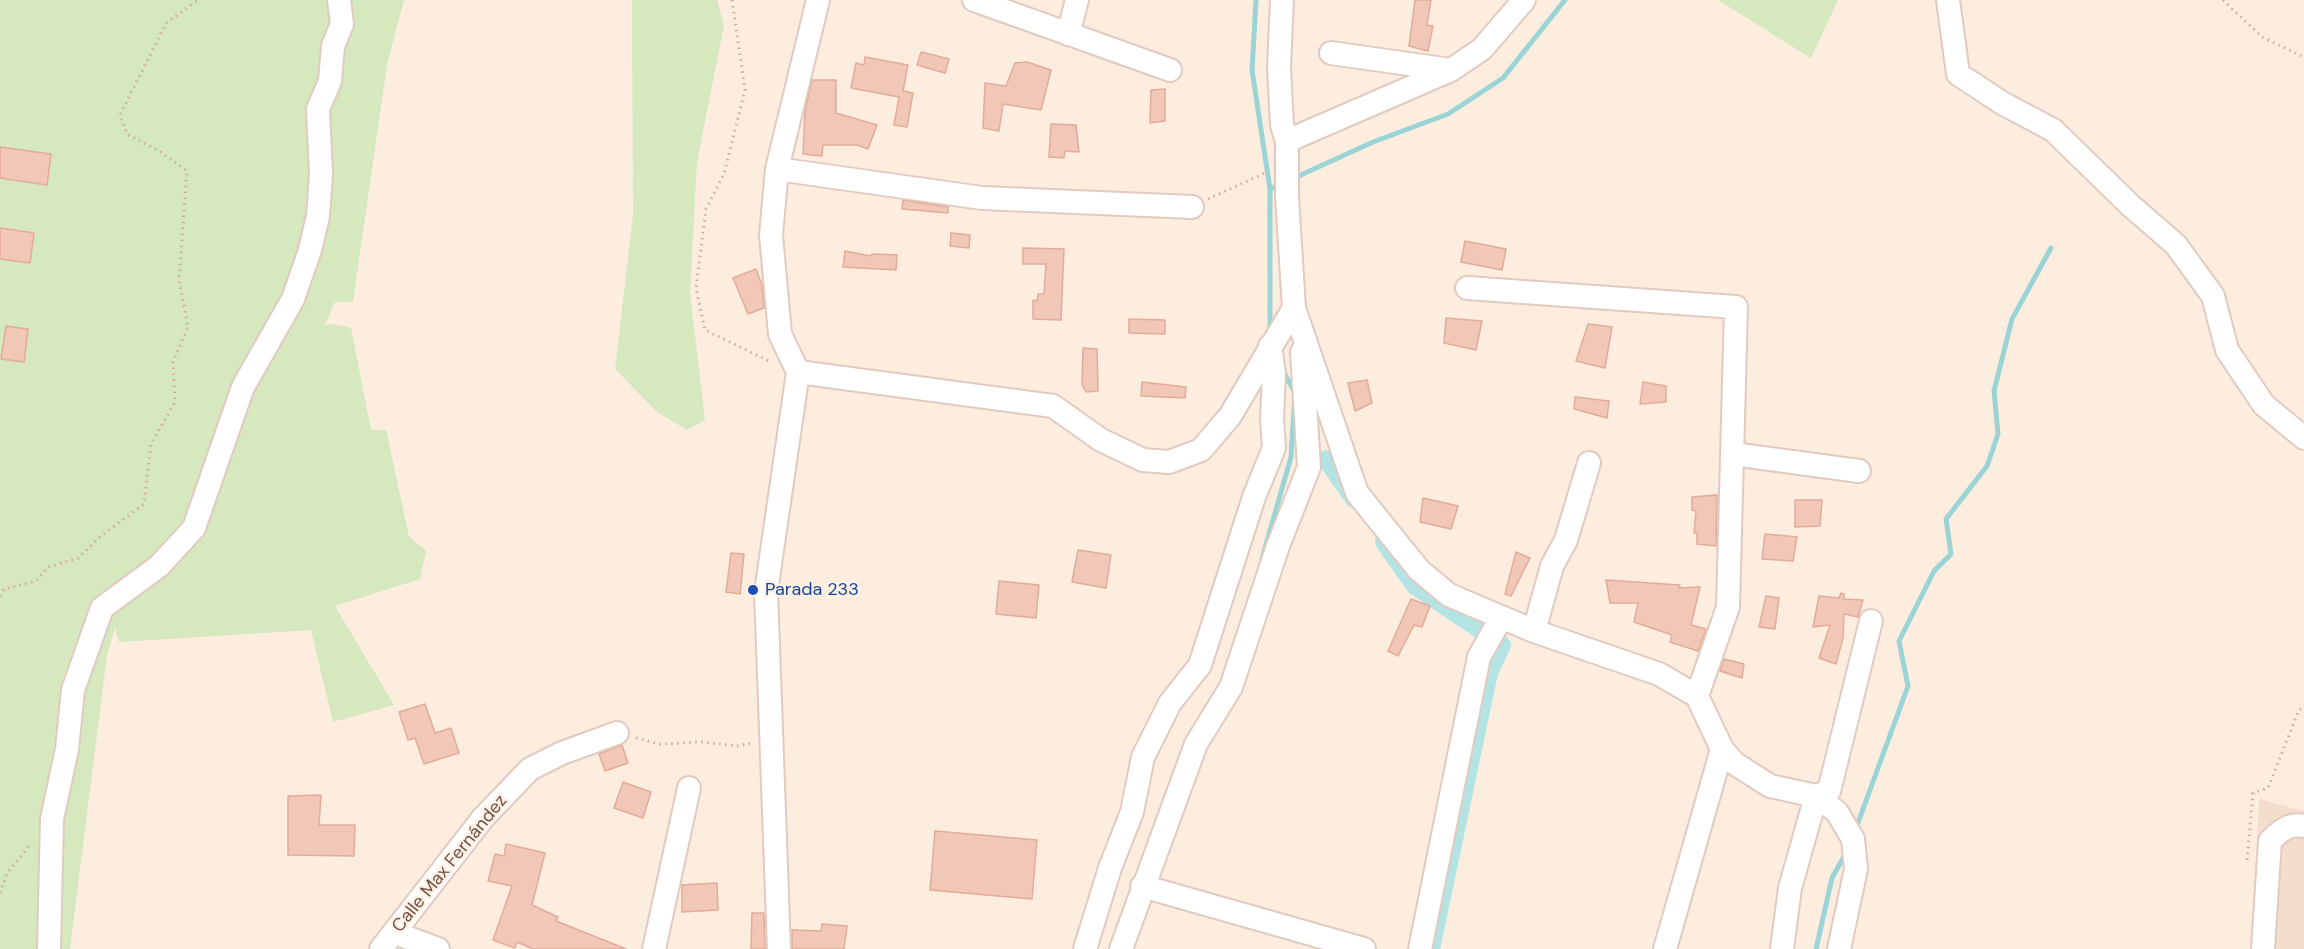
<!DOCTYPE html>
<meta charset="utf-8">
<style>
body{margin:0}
canvas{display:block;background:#fceddf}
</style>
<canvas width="2304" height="949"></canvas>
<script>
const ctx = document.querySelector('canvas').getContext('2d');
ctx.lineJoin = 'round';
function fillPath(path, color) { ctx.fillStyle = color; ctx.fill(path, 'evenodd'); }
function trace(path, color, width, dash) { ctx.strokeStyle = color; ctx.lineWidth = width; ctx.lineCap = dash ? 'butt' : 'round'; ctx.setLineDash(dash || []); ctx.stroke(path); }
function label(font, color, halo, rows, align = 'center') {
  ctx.font = font + ' "DM Sans",sans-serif'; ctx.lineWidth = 5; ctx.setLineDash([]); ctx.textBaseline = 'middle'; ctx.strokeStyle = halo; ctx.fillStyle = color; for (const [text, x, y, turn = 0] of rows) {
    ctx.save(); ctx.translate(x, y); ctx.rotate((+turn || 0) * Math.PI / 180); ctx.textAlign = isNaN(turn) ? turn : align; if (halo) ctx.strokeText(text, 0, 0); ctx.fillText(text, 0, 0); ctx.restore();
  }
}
fillPath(new Path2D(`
 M 2259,799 L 2304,811 L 2304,949 L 2252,949 Z`), '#f3dece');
fillPath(new Path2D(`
 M 0,0 L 404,0 L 387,65 L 353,302 L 335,302 L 325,325 L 333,324 L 351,328 L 371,430 L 386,430 L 409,536 L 426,551 L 420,579 L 335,606 L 394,705 L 333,722 L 311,630 L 119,642 L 115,628 L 107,655 L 70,949 L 0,949 Z
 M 632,0 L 717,0 L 724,25 L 697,162 L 690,293 L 705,420 L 687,430 L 657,412 L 615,369 L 633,215 Z
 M 1718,0 L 1838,0 L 1811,58 Z`), '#d5e8be');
trace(new Path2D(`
 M 1256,0 L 1252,70 L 1270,189
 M 1292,179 L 1373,142 L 1448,114 L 1503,78 L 1565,0
 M 1270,333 L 1270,189 L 1281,184
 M 1262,559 L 1291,457 L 1295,393 L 1282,369
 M 1855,831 L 1908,686 L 1899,641 L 1934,571 L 1951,554 L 1946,519 L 1987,466 L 1998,434 L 1994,391 L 2012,319 L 2051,248
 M 1816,949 L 1832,878 L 1847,851`), '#9bd4d6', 5);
trace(new Path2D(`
 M 1326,459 L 1354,499
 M 1384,542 L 1415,586 L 1482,631
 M 1431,949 L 1489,673 L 1502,645 L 1498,643`), '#b4e3e4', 18);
const building = new Path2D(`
 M 1415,0 L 1431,0 L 1427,25 L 1433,26 L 1428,51 L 1409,46 Z
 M 921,52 L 949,59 L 945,73 L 917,65 Z
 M 865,57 L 908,65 L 903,91 L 913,93 L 907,127 L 894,125 L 899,97 L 851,88 L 856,63 L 864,65 Z
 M 1027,62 L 1051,70 L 1041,110 L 1003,104 L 999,131 L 983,128 L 985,83 L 1006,86 L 1015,63 Z
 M 812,80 L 836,80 L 836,113 L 877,125 L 868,149 L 857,145 L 823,145 L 822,156 L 803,154 L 805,110 Z
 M 1165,89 L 1165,121 L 1150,123 L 1151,90 Z
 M 1051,124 L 1076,125 L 1079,152 L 1065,151 L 1064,158 L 1049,157 Z
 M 0,147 L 51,154 L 47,185 L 0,178 Z
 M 903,200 L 948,207 L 948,213 L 902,209 Z
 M 0,228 L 34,233 L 30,263 L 0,259 Z
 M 951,233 L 970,235 L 969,248 L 950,246 Z
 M 1465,241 L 1506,249 L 1502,270 L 1461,262 Z
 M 1023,248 L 1064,249 L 1061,320 L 1033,319 L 1033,300 L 1037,301 L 1038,294 L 1044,294 L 1046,264 L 1023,264 Z
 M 845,251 L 871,256 L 872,254 L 897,255 L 896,270 L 843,267 Z
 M 756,269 L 762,285 L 764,308 L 748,314 L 733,278 Z
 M 1446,318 L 1482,321 L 1476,350 L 1444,343 Z
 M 1129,319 L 1165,320 L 1165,334 L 1129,333 Z
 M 1588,324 L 1612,327 L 1605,368 L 1576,361 Z
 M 6,326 L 28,329 L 24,362 L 1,359 Z
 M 1083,348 L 1097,349 L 1098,391 L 1086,392 L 1082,385 Z
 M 1367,380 L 1372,403 L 1355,411 L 1348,383 Z
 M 1142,382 L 1186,387 L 1185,398 L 1141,396 Z
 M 1643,382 L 1666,386 L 1666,402 L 1640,404 Z
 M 1575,397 L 1609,401 L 1607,418 L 1574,409 Z
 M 1717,495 L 1716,546 L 1697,544 L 1697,533 L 1694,533 L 1696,511 L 1692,510 L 1692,497 Z
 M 1423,498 L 1458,506 L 1451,529 L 1420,522 Z
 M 1795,500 L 1822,500 L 1820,526 L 1795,527 Z
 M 1765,534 L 1797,537 L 1793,561 L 1762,559 Z
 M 1078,550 L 1111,555 L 1106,588 L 1072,582 Z
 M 1516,552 L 1530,558 L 1511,596 L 1505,594 Z
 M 731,553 L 744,554 L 740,594 L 726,592 Z
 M 1606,580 L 1680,585 L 1679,588 L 1700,587 L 1691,625 L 1706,629 L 1698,651 L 1670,642 L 1672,635 L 1634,622 L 1638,603 L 1610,603 Z
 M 999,581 L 1039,585 L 1036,618 L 996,614 Z
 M 1841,593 L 1844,594 L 1844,599 L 1863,600 L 1858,617 L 1844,614 L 1843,638 L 1836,664 L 1819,658 L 1830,625 L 1813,627 L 1819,596 L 1839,598 Z
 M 1766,596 L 1779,598 L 1775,629 L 1759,627 Z
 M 1411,599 L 1430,606 L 1422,627 L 1414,625 L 1398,656 L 1388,651 Z
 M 1724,659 L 1744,664 L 1742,678 L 1720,671 Z
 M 425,704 L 435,733 L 451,728 L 459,753 L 424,764 L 415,738 L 408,740 L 399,712 Z
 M 622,745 L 628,763 L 605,771 L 599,754 Z
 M 623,782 L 651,792 L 643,818 L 614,808 Z
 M 321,795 L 319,825 L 355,825 L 354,856 L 288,855 L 288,796 Z
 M 935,831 L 1037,840 L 1032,899 L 930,890 Z
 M 506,844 L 545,853 L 532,905 L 558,917 L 556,921 L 626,949 L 533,949 L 517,942 L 515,948 L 493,940 L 512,886 L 488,881 L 495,854 L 504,856 Z
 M 717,883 L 718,910 L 682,912 L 682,885 Z
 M 752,913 L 764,913 L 765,949 L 751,949 Z
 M 822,924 L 847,926 L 844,949 L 792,949 L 792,930 L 821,931 Z`);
fillPath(building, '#f1c7b7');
trace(building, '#e3ab98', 1.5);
const minor = new Path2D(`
 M 974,0 L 1170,70
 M 1282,0 L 1279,68 L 1282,125 L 1287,141 L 1287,197 L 1294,308 L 1357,493 L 1419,570 L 1449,595 L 1534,631 L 1659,674 L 1697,696 L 1722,749 L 1734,763 L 1770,786 L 1816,796 L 1837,812 L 1853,839 L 1856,869 L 1839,949
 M 1948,0 L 1958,74 L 2002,103 L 2053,130 L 2130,205 L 2176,245 L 2213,296 L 2227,350 L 2264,405 L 2304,438
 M 1068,34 L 1077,0
 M 1331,53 L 1451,70
 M 1287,141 L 1451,70 L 1482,49 L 1524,0
 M 777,169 L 982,198 L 1192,207
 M 1467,288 L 1736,307 L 1728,607 L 1697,696
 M 798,372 L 1053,406 L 1101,440 L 1143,460 L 1169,462 L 1201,450 L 1230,416 L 1294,308
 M 1733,454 L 1859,471
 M 1534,631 L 1552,566 L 1566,540 L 1589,463
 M 1142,886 L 1364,949
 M 395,933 L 438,949
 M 49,949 L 52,819 L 67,749 L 73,690 L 102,608 L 159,566 L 194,528 L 243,387 L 293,299 L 310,250 L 318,216 L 321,174 L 318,109 L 330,81 L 333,46 L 342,24 L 339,0
 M 381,949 L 483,818 L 530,769 L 562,753 L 617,733
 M 654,949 L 689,788
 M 779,949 L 766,592 L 798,372 L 780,334 L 771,235 L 777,169 L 818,0
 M 1085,949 L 1110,868 L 1132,812 L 1143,757 L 1170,703 L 1200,665 L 1254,497 L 1274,448 L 1272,418 L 1274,373 L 1270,346
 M 1121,949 L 1196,744 L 1231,687 L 1278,546 L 1309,467 L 1302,352
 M 1420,949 L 1479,657 L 1501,618
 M 1665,949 L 1722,749
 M 1782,949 L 1790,888 L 1816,796 L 1829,791 L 1871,621
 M 2263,949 L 2270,841 C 2280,831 2289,823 2304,826`);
trace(minor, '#e1cabf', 26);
trace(new Path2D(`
 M 732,0 L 745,90 L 724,174 L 706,209 L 696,288 L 705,330 L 771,362
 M 2223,0 L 2262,37 L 2304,57
 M 1208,199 L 1267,172
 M 0,596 L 4,589 L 36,581 L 48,567 L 78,558 L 101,536 L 144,504 L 151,444 L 175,402 L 173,362 L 188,327 L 179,280 L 187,171 L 159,151 L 127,134 L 120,115 L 166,23 L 198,0
 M 636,738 L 660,744 L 702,742 L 737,746 L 751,743
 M 2247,860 L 2253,793 L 2268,788 L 2299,710 L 2304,707
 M 0,893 L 7,873 L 30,845`), '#d5aa9b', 3, [1.5, 4.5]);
trace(minor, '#fff', 22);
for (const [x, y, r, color] of [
 [753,590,6,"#1a4fb4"]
]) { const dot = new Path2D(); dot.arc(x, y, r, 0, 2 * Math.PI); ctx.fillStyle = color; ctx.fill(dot); trace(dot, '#fff2e5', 2); }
label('18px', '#164399', '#fff2e5', [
 ["Parada 233",765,590]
], 'left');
label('18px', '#715147', '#fff2e5', [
 ["Calle Max Fernández",450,864,-51]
]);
</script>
